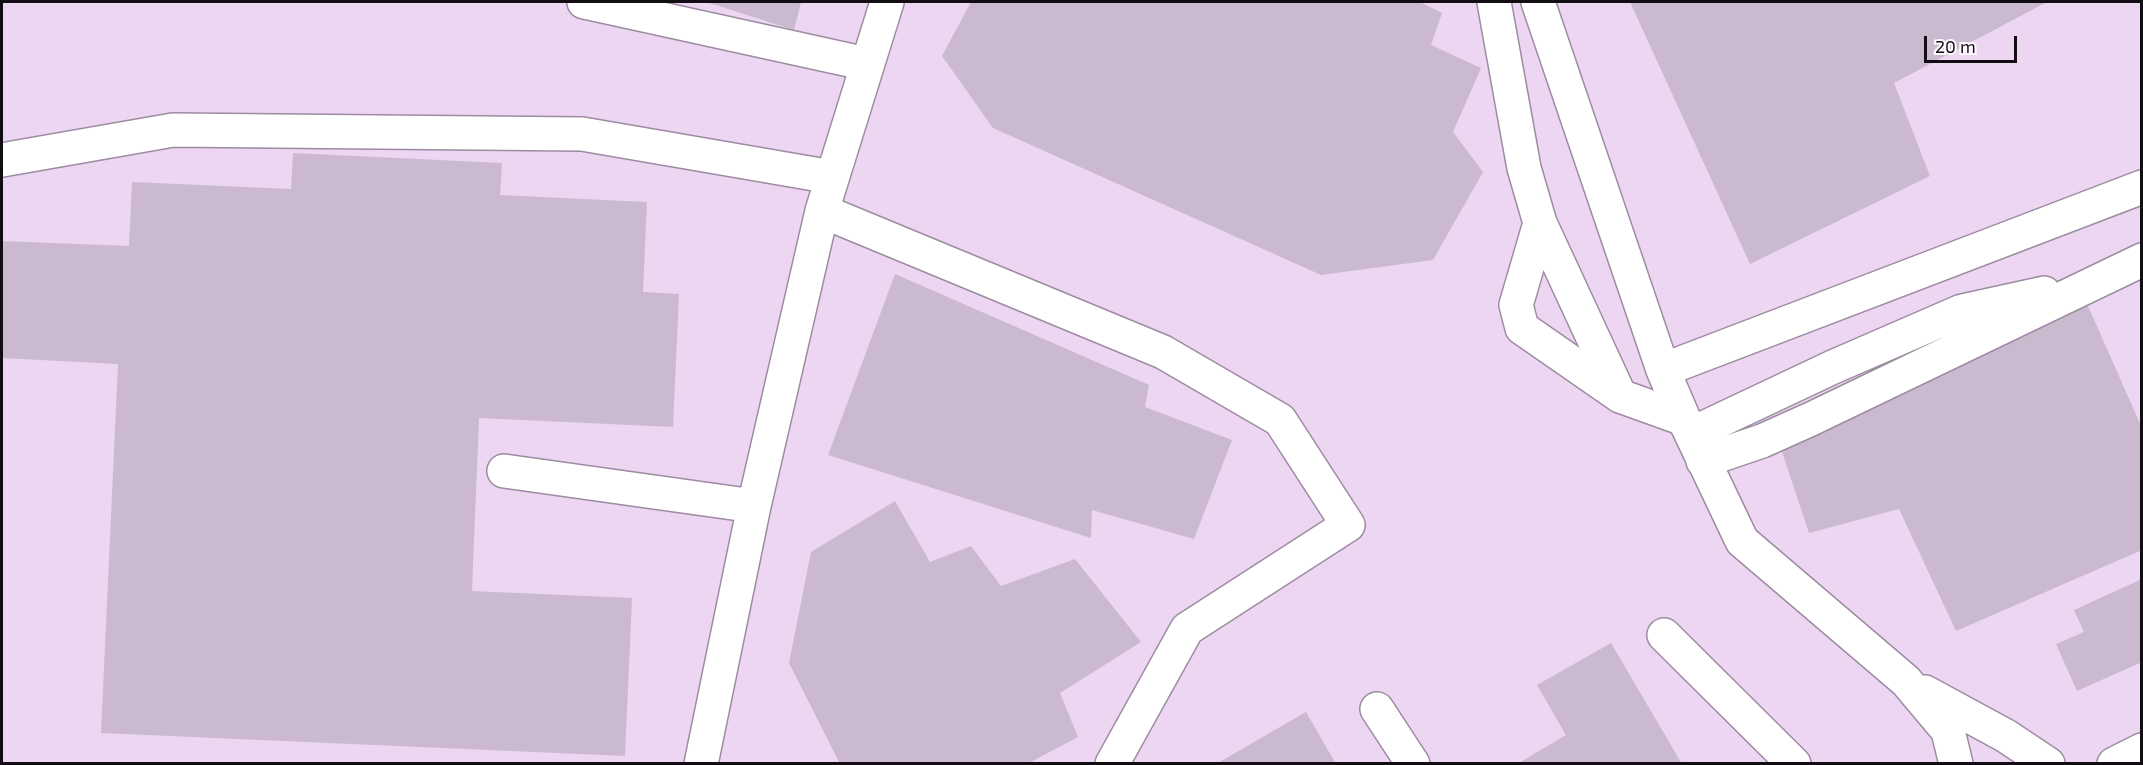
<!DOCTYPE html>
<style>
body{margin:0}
#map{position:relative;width:2143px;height:765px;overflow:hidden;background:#fae7fe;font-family:"Exo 2",sans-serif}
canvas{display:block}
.frame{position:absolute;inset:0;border:3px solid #120c13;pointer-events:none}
.scale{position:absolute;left:1924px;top:36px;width:93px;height:27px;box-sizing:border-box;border:3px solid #120c13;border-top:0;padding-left:8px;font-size:18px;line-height:21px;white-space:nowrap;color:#120c13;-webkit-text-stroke:4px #fefaff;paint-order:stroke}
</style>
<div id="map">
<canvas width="2143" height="765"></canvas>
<div class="frame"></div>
<div class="scale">20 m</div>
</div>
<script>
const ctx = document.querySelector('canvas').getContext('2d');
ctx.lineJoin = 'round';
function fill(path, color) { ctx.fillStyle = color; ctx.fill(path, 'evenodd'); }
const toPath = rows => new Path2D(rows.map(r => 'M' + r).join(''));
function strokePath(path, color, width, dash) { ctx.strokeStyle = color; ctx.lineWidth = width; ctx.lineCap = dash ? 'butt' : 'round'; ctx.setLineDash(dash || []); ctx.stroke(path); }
fill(toPath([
 [2,2,2141,2,2141,763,2,763]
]), '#ecd6f1');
fill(toPath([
 [706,2,801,2,794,30],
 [971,2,1420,2,1442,13,1431,45,1481,68,1453,132,1483,172,1433,260,1321,275,993,128,942,56],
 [1630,2,2047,2,1894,83,1930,176,1750,264],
 [293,153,502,163,500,195,647,202,643,292,679,294,673,427,479,418,472,591,632,598,625,756,101,733,118,364,2,358,2,241,129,246,132,182,291,189],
 [895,274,1149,385,1145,407,1232,440,1194,539,1092,510,1091,538,828,455],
 [2084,297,2142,428,2142,550,1956,631,1899,509,1809,533,1778,440],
 [895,501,930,562,971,546,1001,586,1075,559,1141,642,1060,693,1078,737,1027,764,840,764,789,663,811,552],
 [2142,579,2142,662,2077,691,2056,644,2084,632,2074,610],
 [1611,643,1682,764,1517,764,1566,735,1537,685],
 [1306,712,1336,764,1216,764]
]), '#cbbacf');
const minor = toPath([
 [584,2,867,64],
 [1494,2,1524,168,1540,223,1516,305,1522,328,1620,396,1684,419],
 [1538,2,1663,370,1684,419,1742,541,1906,681,1948,731,1956,764],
 [2,160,173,130,582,134,832,177],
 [822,211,1163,352,1280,420,1348,525,1187,629,1112,764],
 [1540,223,1620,396],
 [1663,370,2142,187],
 [1691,434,1833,367,1962,311,2044,293],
 [1703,461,1762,441,1811,419,2142,260],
 [504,471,754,506],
 [1664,635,1794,764],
 [1925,692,2006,736,2048,764],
 [1377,709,1413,764],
 [701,764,754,506,822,211,887,2],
 [2114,764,2142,750]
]);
strokePath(minor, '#9d8ca1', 36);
strokePath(minor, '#fff', 33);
</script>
